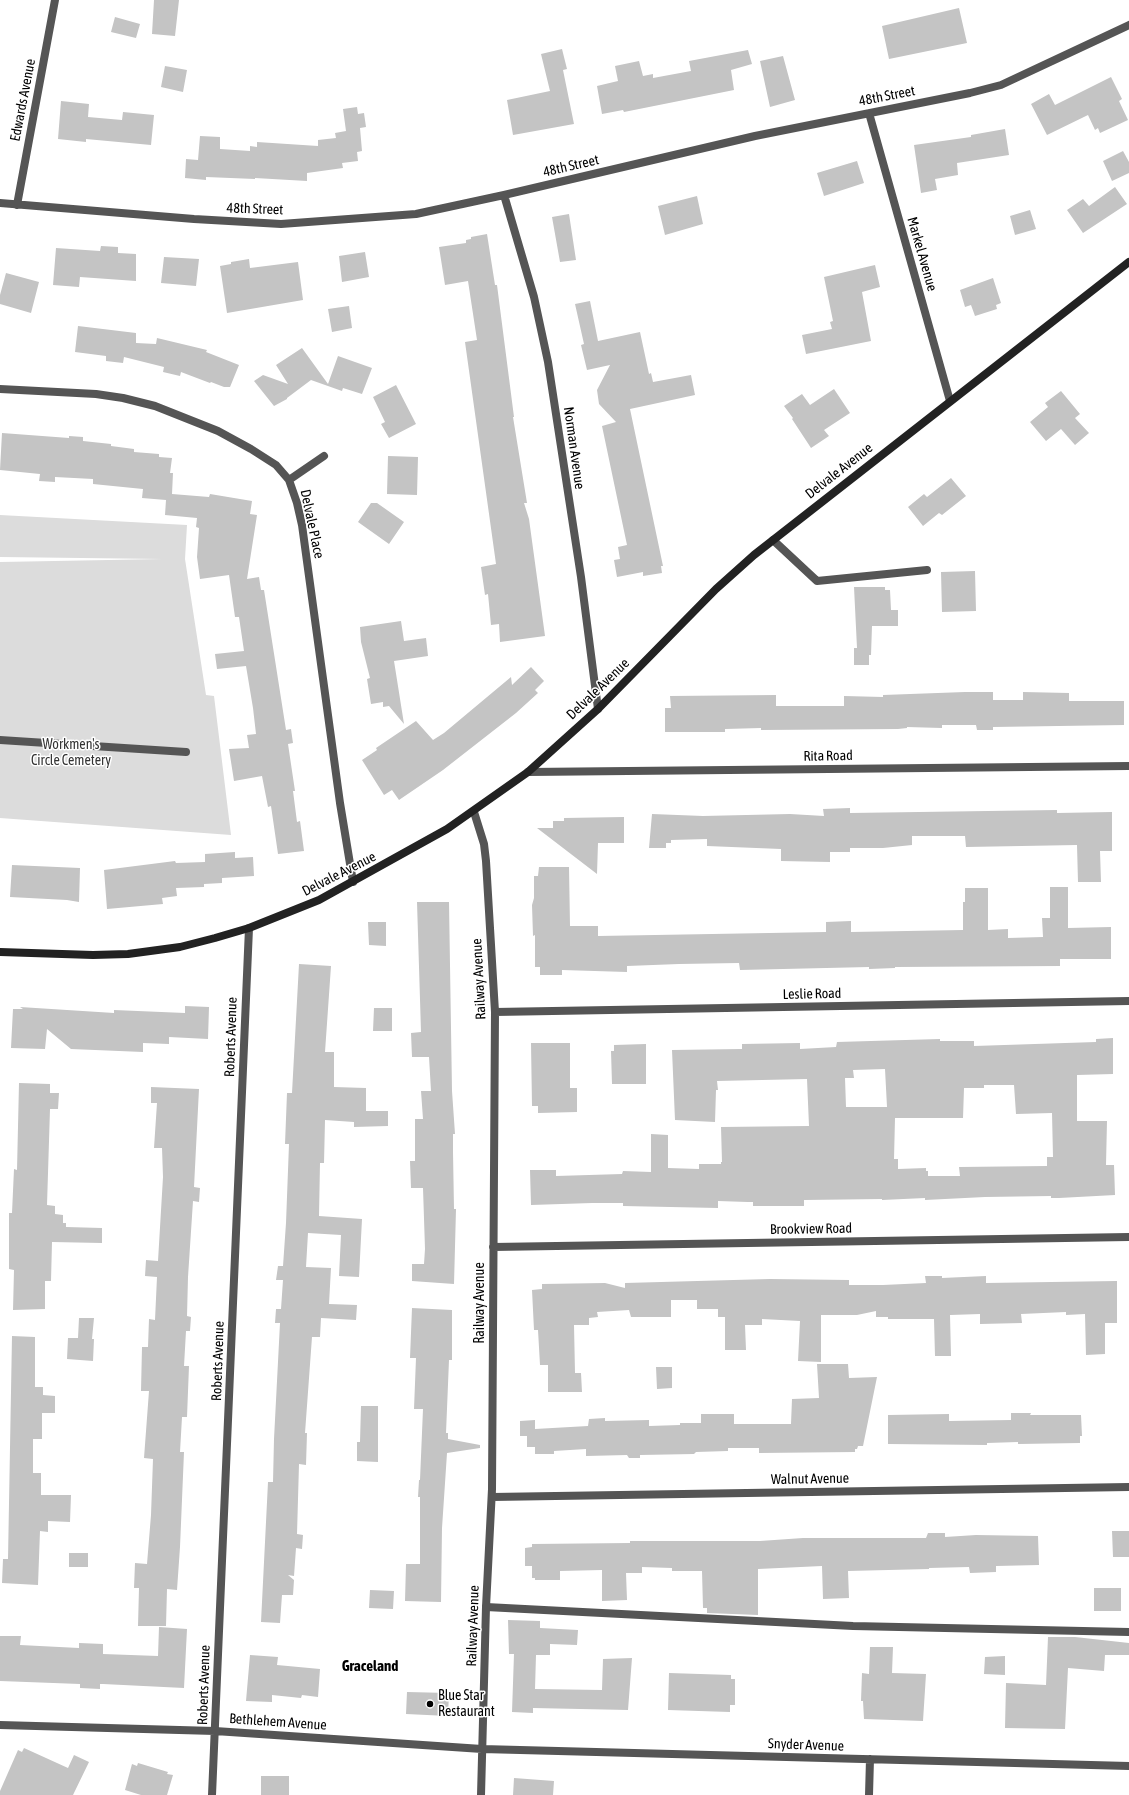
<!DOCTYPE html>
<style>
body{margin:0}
canvas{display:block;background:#fff}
</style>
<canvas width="1129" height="1795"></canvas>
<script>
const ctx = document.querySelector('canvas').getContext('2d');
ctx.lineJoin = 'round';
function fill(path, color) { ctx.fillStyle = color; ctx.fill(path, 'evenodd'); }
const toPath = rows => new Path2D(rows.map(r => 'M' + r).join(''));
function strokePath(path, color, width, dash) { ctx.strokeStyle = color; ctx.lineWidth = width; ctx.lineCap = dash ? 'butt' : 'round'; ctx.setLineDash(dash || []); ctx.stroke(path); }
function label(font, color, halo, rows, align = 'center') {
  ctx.font = font + ' "Asap Condensed",sans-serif'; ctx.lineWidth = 3; ctx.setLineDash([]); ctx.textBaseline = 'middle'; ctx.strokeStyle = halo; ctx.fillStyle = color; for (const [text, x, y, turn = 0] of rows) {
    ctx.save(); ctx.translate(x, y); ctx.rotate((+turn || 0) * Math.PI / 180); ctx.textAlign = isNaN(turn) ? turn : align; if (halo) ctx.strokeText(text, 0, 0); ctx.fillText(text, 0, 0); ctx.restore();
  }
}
fill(toPath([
 [0,515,187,525,185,559,206,695,214,696,231,835,0,818,0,562,163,559,0,557]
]), '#dcdcdc');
fill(toPath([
 [154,0,179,0,175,36,152,34],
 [959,8,967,43,889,59,882,26],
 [115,17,140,24,136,38,111,32],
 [562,49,567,69,563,70,574,124,513,135,507,100,550,91,541,54],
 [748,50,752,64,731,70,734,90,624,112,623,110,602,114,597,86,618,81,615,66,639,61,643,76,653,74,653,78,691,71,689,61],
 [783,56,795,100,770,107,760,61],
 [165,66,187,70,183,92,161,87],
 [1111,77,1122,99,1119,101,1128,120,1100,133,1098,128,1095,130,1088,115,1047,135,1031,104,1049,94,1055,105],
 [61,101,89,104,88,117,122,120,123,112,154,115,151,145,86,139,86,142,58,139],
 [357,107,358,114,364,113,366,127,360,128,362,151,357,152,358,161,342,163,343,168,307,173,307,181,255,178,255,179,206,177,206,180,185,178,186,159,198,160,200,136,220,137,220,149,250,151,250,146,257,147,257,142,318,146,318,140,336,138,335,133,346,131,343,109],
 [1005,129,1009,155,957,163,958,175,935,179,937,190,921,193,914,145,971,137,971,135],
 [1123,151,1129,162,1129,173,1112,181,1103,161],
 [857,161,864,183,824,196,817,173],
 [1115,187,1127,204,1083,233,1067,210,1083,199,1089,206],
 [697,196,703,224,665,235,658,206],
 [1030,210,1036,229,1015,235,1010,216],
 [569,214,576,260,560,262,552,217],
 [487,234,495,285,497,285,514,417,513,417,527,503,524,503,529,519,545,636,500,642,499,624,491,625,488,594,485,595,481,567,496,564,465,342,477,340,468,281,445,285,439,247,466,243,466,240,471,239,471,237],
 [101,246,118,247,118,253,136,254,136,281,80,277,79,287,53,285,56,248,100,251],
 [365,252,369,277,342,282,339,256],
 [164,257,199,259,196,286,161,283],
 [249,259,250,268,298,262,303,300,227,313,220,266,231,264,231,262],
 [875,265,880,287,862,292,871,341,806,354,802,335,832,329,830,322,833,321,824,277],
 [6,273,39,282,31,313,0,304,0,295],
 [993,278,1001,303,996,305,997,309,975,316,971,305,965,307,960,290],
 [590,301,598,341,640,332,649,374,651,373,653,382,691,375,695,395,630,409,663,566,661,566,662,573,643,576,643,572,617,577,614,560,620,559,618,547,627,545,602,426,616,422,599,404,597,390,610,365,587,370,581,345,584,344,575,304],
 [349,306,352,328,332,332,328,309],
 [78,326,136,333,136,343,156,344,157,338,207,350,206,352,239,365,230,387,224,387,211,382,210,383,181,372,180,376,163,372,164,367,124,357,123,363,106,361,106,356,75,352],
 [302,348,328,384,338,356,372,368,362,394,343,388,342,391,311,380,287,398,287,399,274,406,254,381,263,375,288,384,276,365],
 [396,385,416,424,389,438,381,424,385,422,373,397],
 [834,389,850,413,824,430,829,436,811,448,792,419,793,418,784,406,802,394,810,405],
 [1061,391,1080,414,1075,418,1089,433,1075,445,1061,429,1046,441,1030,422,1048,407,1045,403],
 [2,433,69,438,69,436,83,437,83,441,111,444,111,446,134,449,134,452,159,454,159,457,172,458,170,473,173,473,172,494,209,497,210,494,252,501,250,514,257,515,247,579,259,577,261,590,264,590,286,730,291,729,293,743,288,744,295,791,293,791,297,822,300,821,304,851,278,854,271,806,268,807,262,776,234,781,229,749,249,748,247,735,256,734,253,708,246,666,217,669,215,654,244,651,239,617,235,617,229,575,200,579,197,557,199,528,196,527,197,518,165,515,166,500,142,498,143,489,93,484,93,479,55,477,55,482,39,481,40,474,0,470],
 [388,456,418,457,417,495,387,494],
 [951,478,966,496,942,515,939,513,923,526,908,507,924,494,927,497],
 [371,503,377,503,404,522,389,544,358,522],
 [975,571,976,611,942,612,941,572],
 [854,587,885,587,885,590,890,590,891,610,898,610,898,626,872,626,871,655,869,655,869,665,854,665,854,648,857,648],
 [401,621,404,641,426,638,428,656,394,661,404,724,389,706,383,707,383,702,371,704,367,679,370,678,361,642,360,627],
 [531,667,544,681,535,690,538,693,516,713,443,770,399,800,392,790,384,795,362,760,377,750,376,748,416,721,433,740,444,733,511,677,512,685],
 [965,692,993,692,993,700,1023,700,1023,692,1069,693,1069,701,1124,701,1124,725,993,727,993,730,977,730,976,725,942,725,942,728,907,727,907,728,898,729,761,730,761,728,725,729,725,732,665,732,665,708,671,708,670,696,776,695,776,706,844,706,844,696,883,697,883,695],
 [850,808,850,813,1057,810,1057,813,1112,812,1112,851,1100,851,1101,882,1078,882,1077,845,966,847,965,836,912,836,912,845,883,848,850,848,850,852,830,852,830,862,781,861,781,849,707,846,707,839,671,840,671,843,666,843,666,848,649,848,652,814,703,816,790,814,824,816,823,809],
 [624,817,624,843,598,843,597,874,537,828,553,828,553,821,564,821,564,818],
 [235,852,235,858,253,857,254,876,222,878,222,883,204,884,204,887,176,888,177,896,162,898,163,904,107,909,104,870,175,861,176,863,205,862,205,854],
 [12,865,80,868,79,902,67,900,10,897],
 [539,867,569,867,570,926,598,926,598,936,826,932,826,922,851,921,851,932,963,930,963,902,965,902,965,888,988,888,988,930,1008,929,1008,938,1043,937,1042,918,1050,918,1050,887,1068,887,1068,928,1111,927,1111,959,1060,959,1060,966,895,967,895,968,869,969,869,967,740,970,739,963,679,964,627,966,627,972,562,970,562,975,540,975,540,967,535,967,535,935,533,936,532,905,534,898,534,876,538,876],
 [417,902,449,902,452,1091,455,1134,453,1134,453,1152,454,1209,456,1209,454,1284,412,1281,412,1264,424,1264,425,1249,423,1188,411,1188,410,1161,415,1161,415,1119,423,1119,421,1091,431,1091,429,1057,412,1057,411,1033,421,1032],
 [368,922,386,922,386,946,369,945],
 [299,964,331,966,325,1052,334,1052,334,1087,366,1088,366,1111,388,1111,388,1126,354,1127,354,1122,325,1120,324,1163,320,1163,319,1216,362,1219,359,1277,339,1276,341,1235,308,1233,306,1267,331,1268,329,1304,357,1305,356,1320,321,1318,320,1337,312,1337,305,1433,307,1433,306,1465,299,1464,297,1534,303,1535,302,1549,296,1548,294,1576,288,1575,294,1580,293,1595,282,1595,280,1623,261,1622,268,1482,273,1482,274,1439,280,1323,275,1323,276,1309,281,1309,283,1280,276,1280,278,1266,283,1266,286,1223,289,1144,285,1144,287,1093,292,1093],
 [185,1006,209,1007,208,1039,169,1037,169,1044,143,1043,143,1052,71,1049,47,1029,45,1049,11,1048,13,1009,23,1009,20,1007,114,1013,114,1010,185,1013],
 [374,1008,392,1008,392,1031,373,1031],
 [1113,1038,1113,1074,1077,1075,1077,1121,1107,1121,1106,1165,1114,1165,1115,1195,1059,1198,1051,1198,1051,1196,985,1197,925,1200,925,1198,882,1200,882,1199,804,1200,804,1206,753,1206,753,1202,748,1202,718,1201,718,1208,623,1206,623,1203,592,1203,531,1205,530,1170,556,1170,556,1176,622,1174,623,1171,651,1172,651,1134,668,1135,668,1168,699,1169,699,1164,721,1164,721,1162,722,1162,721,1127,809,1126,807,1079,717,1081,718,1090,716,1090,715,1122,675,1120,672,1050,742,1049,742,1044,800,1043,800,1049,836,1047,837,1042,871,1041,940,1039,940,1041,974,1041,974,1046,1096,1042,1096,1039],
 [885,1069,887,1107,846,1107,845,1078,854,1078,853,1070],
 [984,1085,1014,1085,1016,1114,1052,1113,1053,1157,1047,1157,1047,1166,959,1167,960,1176,928,1176,928,1171,926,1171,926,1168,898,1169,898,1159,894,1159,895,1118,963,1118,964,1088,984,1088],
 [531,1043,570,1043,570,1088,577,1088,577,1112,538,1113,538,1106,532,1106],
 [646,1044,646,1084,612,1084,611,1051,614,1051,614,1045],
 [19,1083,50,1084,50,1093,59,1093,58,1109,50,1109,47,1205,55,1206,55,1214,63,1215,63,1223,66,1223,66,1227,102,1228,102,1243,52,1242,51,1281,45,1281,45,1309,13,1310,14,1270,9,1269,9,1213,12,1213,14,1169,17,1170],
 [151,1087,199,1089,194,1187,200,1188,199,1202,193,1201,188,1277,187,1316,191,1317,190,1331,186,1331,184,1366,189,1366,187,1417,182,1417,180,1452,184,1452,180,1547,177,1590,167,1589,166,1626,138,1626,139,1588,134,1588,135,1563,147,1564,151,1515,153,1459,144,1458,149,1391,141,1391,142,1347,148,1347,149,1319,155,1320,157,1277,145,1276,146,1260,158,1261,163,1177,162,1148,154,1148,157,1103,151,1103],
 [925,1276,942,1276,942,1278,986,1276,986,1283,1117,1281,1117,1323,1105,1323,1105,1354,1086,1355,1085,1314,1066,1315,1066,1312,1021,1314,1022,1323,980,1324,980,1314,950,1315,951,1356,935,1356,934,1319,888,1319,888,1317,876,1317,876,1311,857,1315,821,1315,821,1362,798,1361,800,1321,762,1319,762,1325,745,1325,746,1350,725,1350,725,1317,718,1317,718,1309,697,1309,697,1300,671,1300,671,1317,631,1317,629,1310,597,1312,598,1317,589,1318,589,1325,574,1325,575,1373,581,1373,582,1392,548,1392,548,1365,540,1365,538,1330,534,1330,532,1290,542,1289,542,1284,605,1283,625,1288,625,1283,770,1279,849,1280,849,1285,883,1285,926,1283],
 [412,1308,452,1310,452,1360,449,1360,446,1433,448,1433,448,1439,480,1445,480,1448,447,1453,442,1528,441,1602,405,1601,406,1564,420,1564,420,1497,418,1497,419,1480,420,1480,423,1409,414,1409,416,1358,410,1358],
 [79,1318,94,1318,92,1339,94,1339,93,1361,67,1359,68,1338,78,1338],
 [12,1336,35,1337,35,1387,43,1387,43,1395,55,1396,55,1413,42,1413,42,1439,33,1439,33,1473,41,1473,41,1495,71,1495,70,1522,48,1521,48,1532,40,1531,38,1585,2,1583,3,1559,8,1559],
 [817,1364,848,1364,849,1378,877,1377,863,1446,858,1446,857,1449,855,1449,855,1452,759,1453,759,1448,728,1448,728,1451,696,1452,694,1454,640,1455,640,1458,629,1458,627,1455,586,1456,586,1449,554,1451,554,1454,535,1454,535,1447,527,1447,527,1436,520,1436,520,1421,535,1420,535,1429,588,1426,589,1419,605,1418,605,1421,649,1420,649,1426,680,1425,680,1423,701,1423,701,1414,734,1414,734,1424,791,1424,792,1399,819,1398],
 [656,1367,672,1367,672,1388,657,1389],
 [361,1406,378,1406,378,1462,357,1461,357,1442,360,1442],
 [1011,1413,1031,1413,1030,1415,1081,1415,1082,1436,1080,1436,1080,1443,1018,1444,1018,1442,987,1443,987,1445,888,1444,888,1415,949,1414,949,1421,1011,1420],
 [1112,1531,1129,1531,1129,1557,1113,1557],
 [928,1533,945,1533,945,1537,976,1535,1038,1536,1039,1565,996,1566,996,1572,970,1573,969,1567,929,1568,929,1569,848,1571,849,1598,823,1599,822,1566,758,1569,758,1615,707,1613,707,1608,703,1608,702,1571,672,1571,672,1568,642,1567,642,1573,626,1573,627,1600,602,1601,602,1570,560,1571,560,1580,535,1580,535,1578,532,1578,532,1566,525,1566,525,1548,532,1547,532,1544,630,1543,630,1541,760,1541,803,1538,926,1538],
 [69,1553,88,1553,88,1567,69,1567],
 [1094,1588,1121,1588,1121,1611,1094,1611],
 [370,1590,394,1591,393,1609,369,1608],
 [508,1620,540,1621,540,1628,578,1630,577,1645,550,1644,550,1655,536,1655,535,1689,602,1690,603,1659,632,1658,628,1710,533,1708,533,1713,512,1712,514,1654,509,1654],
 [159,1627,187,1629,184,1688,103,1684,100,1684,100,1689,80,1688,80,1684,0,1681,0,1636,21,1636,20,1645,79,1648,79,1643,103,1644,103,1654,158,1656],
 [1048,1637,1075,1637,1129,1643,1129,1655,1105,1655,1104,1671,1068,1668,1065,1729,1005,1728,1006,1683,1046,1685],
 [870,1647,893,1647,892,1673,926,1674,923,1721,864,1719,863,1701,861,1701,862,1673,869,1674],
 [250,1655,278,1657,277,1665,320,1669,318,1697,302,1695,301,1698,272,1695,272,1702,246,1701],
 [1005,1656,1005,1675,984,1674,985,1657],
 [669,1673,731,1675,731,1679,735,1679,735,1705,730,1705,730,1712,668,1710],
 [407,1692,449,1693,448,1716,406,1714],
 [24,1748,68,1768,74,1755,89,1762,73,1795,0,1795,0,1791,18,1750,22,1752],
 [138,1763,168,1772,167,1774,173,1775,167,1795,141,1795,125,1790,132,1764,137,1766],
 [261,1776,289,1776,289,1795,261,1795],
 [514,1778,554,1781,553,1795,513,1795]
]), '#c4c4c4');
strokePath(toPath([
 [773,540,817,581,927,570],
 [0,740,186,752],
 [486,1607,853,1626,1129,1632]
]), '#555', 8);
strokePath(toPath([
 [869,113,950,401],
 [504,195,534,297,548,362,581,577,598,709],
 [0,203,194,219,281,224,416,214,504,195,755,136,970,93,1001,85,1129,25],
 [17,205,55,0],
 [0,389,96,394,123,398,155,406,218,431,251,449,276,465,289,480,297,503,302,525,340,803,353,882],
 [289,480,324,456],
 [528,772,1129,766],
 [474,812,484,844,486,861,495,1012,492,1489,486,1607,481,1795],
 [495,1012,1129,1001],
 [493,1247,1129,1237],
 [492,1497,1129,1487],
 [0,1725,215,1731,482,1749,1129,1766],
 [212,1795,249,928],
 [869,1795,870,1759]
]), '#555', 8);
strokePath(toPath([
 [0,952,93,955,128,954,180,947,215,938,249,928,319,900,447,829,528,772,598,709,716,589,754,555,1129,262]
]), '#222', 8);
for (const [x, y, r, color] of [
 [430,1704,4,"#000"]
]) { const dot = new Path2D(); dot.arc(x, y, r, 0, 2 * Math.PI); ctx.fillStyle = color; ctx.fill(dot); strokePath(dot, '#fff', 1.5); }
label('14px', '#000', '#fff', [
 ["48th Street",887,96,-11],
 ["Edwards Avenue",23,100,-79],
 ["48th Street",571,166,-13],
 ["48th Street",255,209,2],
 ["Markel Avenue",922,254,74],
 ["Norman Avenue",574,448,82],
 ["Delvale Avenue",839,471,-38],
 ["Delvale Place",312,524,78],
 ["Delvale Avenue",598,689,-44],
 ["Rita Road",828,756,-1],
 ["Delvale Avenue",339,874,-27],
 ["Railway Avenue",479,979,-93],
 ["Leslie Road",812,994,-1],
 ["Roberts Avenue",231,1037,-88],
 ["Brookview Road",811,1229,-1],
 ["Railway Avenue",480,1303,-90],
 ["Roberts Avenue",218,1361,-88],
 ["Walnut Avenue",810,1479,-1],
 ["Railway Avenue",473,1626,-88],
 ["Roberts Avenue",204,1685,-88],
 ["Bethlehem Avenue",278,1722,4],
 ["Snyder Avenue",806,1745,2]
]);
label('14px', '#333', '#fff', [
 ["Workmen's",71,745],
 ["Circle Cemetery",71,761]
]);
label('14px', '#000', '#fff', [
 ["Blue Star",438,1696],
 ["Restaurant",438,1712]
], 'left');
label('bold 15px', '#000', '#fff', [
 ["Graceland",370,1666]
]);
</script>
